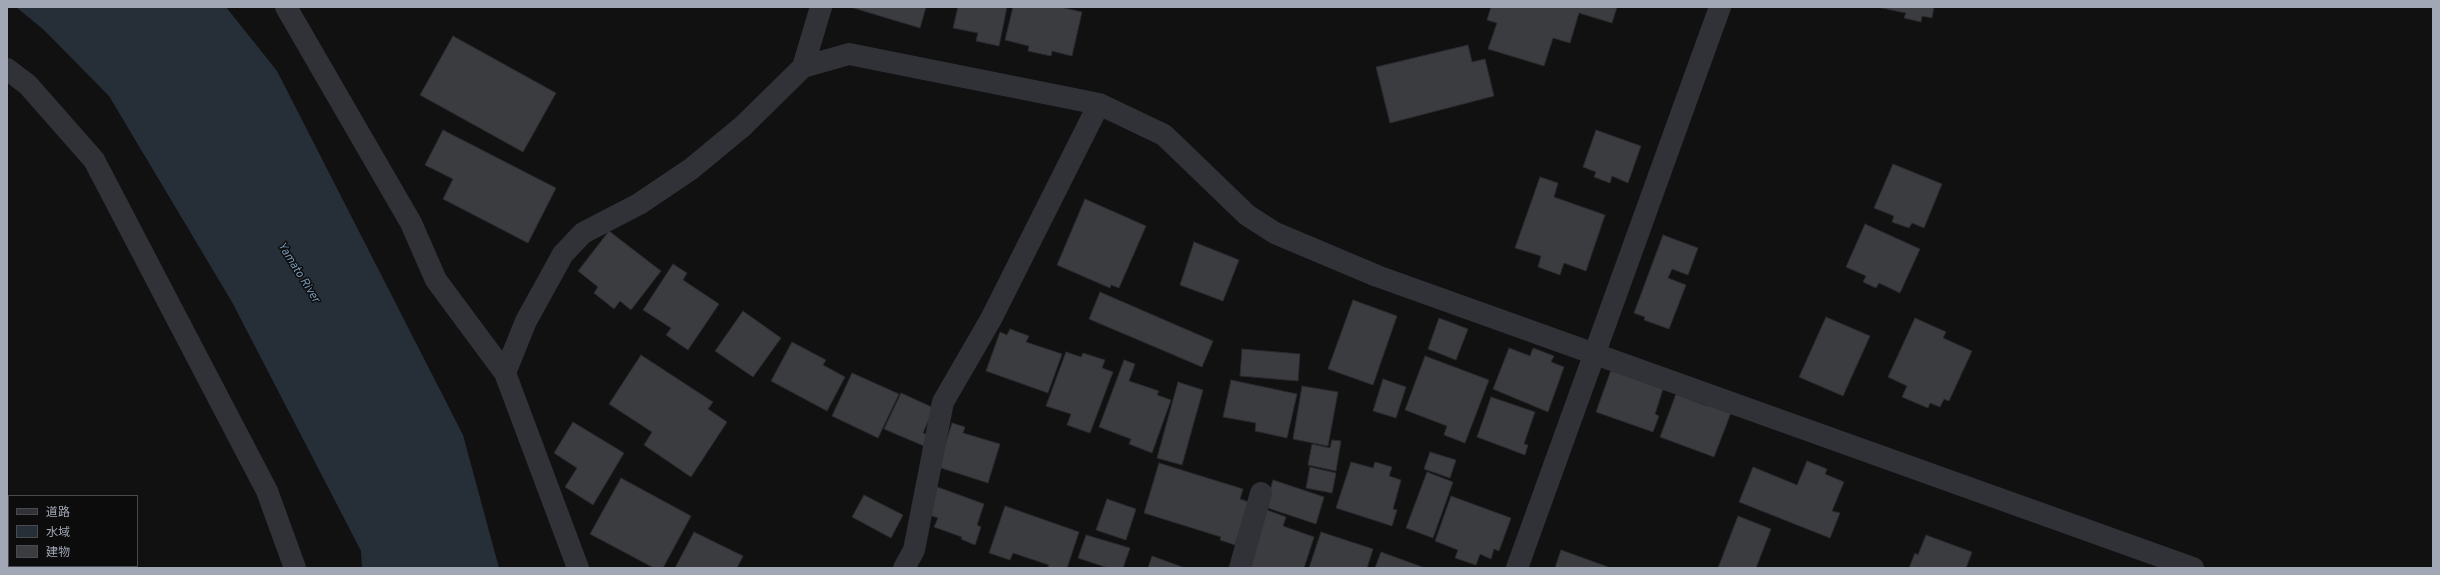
<!DOCTYPE html>
<meta charset="utf-8">
<style>
body{margin:0}
#map{position:relative;width:2440px;height:575px;overflow:hidden;background:#111112;font-family:Overpass,"Noto Sans JP",sans-serif}
canvas{display:block}
.frame{position:absolute;inset:0;border:8px solid #a1a7b4;pointer-events:none}
.legend{position:absolute;left:8px;top:495px;width:130px;height:72px;box-sizing:border-box;background:#0c0c0d;border:1px solid #484a50;margin:0;padding:5px 7px;list-style:none;font-size:12px;color:#a1a7b4}
.legend li{display:flex;align-items:center;gap:8px;height:20px}
.legend b{width:20px;border:1px solid #484a50}
</style>
<div id="map">
<canvas width="2440" height="575"></canvas>
<div class="frame"></div>
<ul class="legend">
<li><b style="height:5px;background:#313238"></b>道路</li>
<li><b style="height:11px;background:#262f37"></b>水域</li>
<li><b style="height:11px;background:#3a3c40"></b>建物</li>
</ul>
</div>
<script>
const ctx = document.querySelector('canvas').getContext('2d');
ctx.lineJoin = 'round';
function fill(path, color) { ctx.fillStyle = color; ctx.fill(path, 'evenodd'); }
const toPath = rows => new Path2D(rows.map(r => 'M' + r).join(''));
function strokePath(path, color, width, dash) { ctx.strokeStyle = color; ctx.lineWidth = width; ctx.lineCap = dash ? 'butt' : 'round'; ctx.setLineDash(dash || []); ctx.stroke(path); }
function label(font, color, halo, rows, align = 'center') {
  ctx.font = font + ' Overpass,sans-serif'; ctx.lineWidth = 3; ctx.setLineDash([]); ctx.textBaseline = 'middle'; ctx.strokeStyle = halo; ctx.fillStyle = color; for (const [text, x, y, turn = 0] of rows) {
    ctx.save(); ctx.translate(x, y); ctx.rotate((+turn || 0) * Math.PI / 180); ctx.textAlign = isNaN(turn) ? turn : align; if (halo) ctx.strokeText(text, 0, 0); ctx.fillText(text, 0, 0); ctx.restore();
  }
}
fill(toPath([
 [16,7,226,7,277,71,463,435,499,568,362,568,361,551,232,302,109,96,44,30]
]), '#262f37');
const building = toPath([
 [850,7,926,7,920,28,850,7],
 [958,7,1007,7,999,46,976,41,978,33,953,28,958,7],
 [1013,7,1060,7,1082,12,1072,56,1052,51,1051,56,1028,51,1029,46,1005,40,1013,7],
 [1491,7,1617,7,1612,23,1579,13,1570,43,1553,38,1544,66,1488,49,1497,23,1487,20,1491,7],
 [1877,7,1934,7,1932,18,1922,16,1921,22,1904,18,1906,13,1877,7],
 [453,36,556,93,523,152,420,95,453,36],
 [1468,45,1472,62,1485,59,1494,96,1390,123,1376,67,1468,45],
 [443,130,556,188,528,243,443,199,453,179,425,165,443,130],
 [1596,130,1641,146,1628,183,1612,176,1610,183,1594,177,1596,172,1583,167,1596,130],
 [1893,164,1942,184,1924,228,1912,223,1909,228,1892,222,1894,216,1874,208,1893,164],
 [1540,177,1558,183,1554,197,1605,215,1586,271,1564,263,1560,275,1538,267,1541,256,1515,248,1540,177],
 [1085,199,1146,226,1119,288,1111,285,1110,288,1057,265,1085,199],
 [1865,224,1920,249,1900,293,1879,283,1876,288,1863,282,1866,276,1846,267,1865,224],
 [609,231,661,271,631,310,620,301,614,309,594,293,598,287,578,271,609,231],
 [1663,235,1698,248,1688,275,1672,269,1668,278,1686,285,1669,329,1644,320,1645,317,1634,313,1663,235],
 [1194,242,1239,260,1223,301,1180,285,1194,242],
 [673,264,687,273,683,280,719,304,688,350,666,335,671,328,643,310,673,264],
 [1100,292,1213,341,1202,367,1089,319,1100,292],
 [1353,300,1397,316,1373,385,1328,369,1353,300],
 [743,311,781,338,753,377,715,351,743,311],
 [1826,317,1870,336,1843,396,1799,377,1826,317],
 [1439,318,1468,329,1456,360,1428,349,1439,318],
 [1915,318,1946,332,1943,338,1972,351,1949,401,1944,399,1940,407,1930,403,1928,408,1902,397,1907,386,1888,377,1915,318],
 [1010,329,1029,336,1026,342,1062,354,1048,393,986,371,1000,332,1007,335,1010,329],
 [792,342,826,360,823,365,845,377,827,411,771,381,792,342],
 [1509,348,1530,356,1533,348,1554,356,1551,362,1564,367,1548,412,1493,389,1509,348],
 [1242,349,1300,354,1298,381,1240,376,1242,349],
 [1066,352,1081,357,1083,353,1105,360,1102,368,1113,372,1090,433,1067,425,1071,414,1046,406,1066,352],
 [641,355,713,402,708,409,727,422,691,477,644,445,652,432,609,404,641,355],
 [1425,356,1489,380,1465,443,1444,435,1447,426,1405,410,1425,356],
 [1124,360,1135,364,1129,381,1159,391,1157,395,1171,400,1152,453,1129,444,1131,439,1099,427,1124,360],
 [1611,370,1663,389,1655,414,1659,416,1653,432,1596,412,1611,370],
 [852,373,899,394,878,438,832,416,852,373],
 [1383,379,1406,387,1396,418,1373,411,1383,379],
 [1231,380,1297,394,1287,438,1255,431,1256,423,1223,417,1231,380],
 [1178,382,1203,390,1182,465,1157,458,1178,382],
 [1302,386,1338,392,1328,446,1293,439,1302,386],
 [901,393,934,408,923,433,929,435,924,446,884,429,901,393],
 [1676,394,1707,406,1709,402,1732,410,1714,457,1660,437,1676,394],
 [1491,397,1535,412,1524,444,1528,445,1525,455,1477,437,1491,397],
 [573,422,624,453,593,505,565,487,577,468,554,453,573,422],
 [952,423,965,427,963,433,1000,444,988,483,938,467,952,423],
 [1332,440,1341,441,1336,471,1308,465,1312,444,1330,448,1332,440],
 [1430,452,1456,460,1450,478,1424,469,1430,452],
 [1807,461,1827,469,1825,474,1844,482,1832,511,1840,513,1830,538,1739,502,1753,467,1797,485,1807,461],
 [1351,462,1373,468,1375,462,1392,467,1389,476,1401,480,1393,509,1397,510,1392,526,1336,508,1351,462],
 [1159,463,1243,489,1240,499,1249,502,1235,545,1220,540,1221,537,1144,513,1159,463],
 [1310,467,1336,473,1332,493,1306,488,1310,467],
 [1427,472,1453,482,1433,538,1406,528,1427,472],
 [621,478,691,516,663,568,654,568,590,534,621,478],
 [1273,480,1324,497,1316,524,1265,507,1273,480],
 [932,485,984,504,977,525,981,527,975,545,961,539,962,537,934,527,938,518,922,512,932,485],
 [864,495,903,515,891,538,852,517,864,495],
 [1451,496,1511,518,1499,551,1494,549,1491,559,1480,554,1476,565,1455,558,1458,550,1435,541,1451,496],
 [1107,499,1136,509,1126,540,1096,530,1107,499],
 [1005,506,1079,532,1067,568,1047,568,1049,565,1013,553,1010,560,989,553,1005,506],
 [1267,510,1286,517,1283,526,1314,537,1304,568,1255,568,1248,566,1267,510],
 [1738,516,1771,529,1756,568,1718,568,1738,516],
 [694,532,743,556,737,568,675,568,694,532],
 [1321,532,1373,549,1367,568,1309,568,1321,532],
 [1086,535,1130,548,1123,568,1108,568,1078,558,1086,535],
 [1926,535,1972,552,1966,568,1909,568,1915,553,1918,555,1926,535],
 [1561,550,1611,568,1555,568,1561,550],
 [1381,552,1425,568,1375,568,1381,552],
 [1152,556,1185,568,1148,568,1152,556]
]);
fill(building, '#3a3c40');
strokePath(building, '#2b2a2f', 1);
strokePath(toPath([
 [286,7,411,223,436,280,505,373,578,568],
 [803,67,821,7],
 [7,69,28,85,94,160,267,491,295,568],
 [505,373,526,321,563,254,583,233,639,204,691,169,743,126,803,67,849,54,1099,104,1164,135,1247,215,1275,233,1377,276,2193,568],
 [904,568,914,550,943,402,991,319,1099,104],
 [1240,568,1261,493],
 [1517,568,1720,7]
]), '#313238', 22);
label('italic 12px', '#7495b3', '#0c0c0d', [
 ["Yamato River",298,273,58]
]);
</script>
